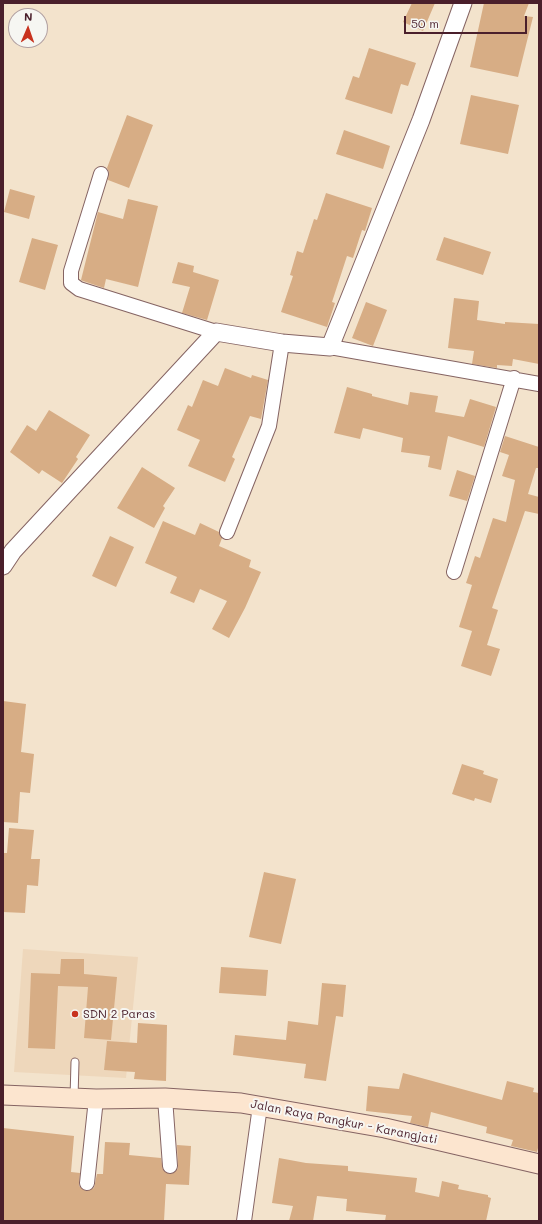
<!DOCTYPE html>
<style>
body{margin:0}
#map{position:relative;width:542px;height:1224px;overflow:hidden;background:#f3e3cc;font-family:Mali,sans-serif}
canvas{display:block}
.frame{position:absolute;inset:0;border:4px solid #4a1f2b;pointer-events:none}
.north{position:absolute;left:8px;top:8px;width:40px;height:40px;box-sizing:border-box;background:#f6f6f2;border:1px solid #b1a0a2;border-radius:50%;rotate:2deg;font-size:11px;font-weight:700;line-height:16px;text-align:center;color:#4a1f2b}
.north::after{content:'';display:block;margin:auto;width:14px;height:18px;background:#c8321e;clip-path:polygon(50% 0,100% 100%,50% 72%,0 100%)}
.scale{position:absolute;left:404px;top:16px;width:123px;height:18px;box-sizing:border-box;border:2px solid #4a1f2b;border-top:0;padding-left:5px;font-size:12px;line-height:14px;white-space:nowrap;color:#4a1f2b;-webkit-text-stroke:3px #f6f6f2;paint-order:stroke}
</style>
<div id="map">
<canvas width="542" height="1224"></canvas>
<div class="frame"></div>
<div class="north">N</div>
<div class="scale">50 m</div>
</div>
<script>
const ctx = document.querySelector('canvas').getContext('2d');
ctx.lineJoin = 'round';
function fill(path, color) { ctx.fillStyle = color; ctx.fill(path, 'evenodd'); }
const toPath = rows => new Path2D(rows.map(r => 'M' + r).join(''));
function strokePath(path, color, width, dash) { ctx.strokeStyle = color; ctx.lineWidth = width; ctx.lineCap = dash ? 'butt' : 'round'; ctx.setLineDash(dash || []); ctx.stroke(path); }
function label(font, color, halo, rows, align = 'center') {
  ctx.font = font + ' Mali,sans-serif'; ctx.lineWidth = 4; ctx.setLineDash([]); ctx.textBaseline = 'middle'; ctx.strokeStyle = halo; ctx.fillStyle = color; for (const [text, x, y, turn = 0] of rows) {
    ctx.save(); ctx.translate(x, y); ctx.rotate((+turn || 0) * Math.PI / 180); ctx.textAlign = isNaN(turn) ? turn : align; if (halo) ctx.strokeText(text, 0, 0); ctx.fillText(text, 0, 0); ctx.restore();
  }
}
fill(toPath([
 [23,949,138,957,126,1078,14,1072]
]), '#eed7bb');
fill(toPath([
 [412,3,435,3,423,31,403,22],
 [484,3,529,3,524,16,533,17,518,77,470,67],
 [369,48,416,63,408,86,401,84,392,114,345,99,353,76,359,78],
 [471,95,519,105,508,154,460,144],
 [127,115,153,125,129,188,108,180,109,172,107,168],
 [344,130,390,146,383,169,336,154],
 [10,189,35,196,29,219,4,212],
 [326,193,372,208,365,231,362,230,353,258,347,256,332,302,335,303,327,327,281,312,293,276,290,275,297,251,303,253,314,219,317,220],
 [128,199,158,206,138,287,106,279,104,288,83,281,81,280,98,212,123,219],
 [444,237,491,252,483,275,436,260],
 [32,238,58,245,45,290,19,282],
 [178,262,194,266,193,272,219,280,207,320,182,313,190,287,172,283],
 [454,298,479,301,477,320,505,324,505,322,539,324,539,364,513,359,512,366,497,365,497,368,472,364,474,351,448,348],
 [366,302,387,310,373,346,352,338],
 [225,368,251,378,252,375,268,380,261,419,250,416,232,457,235,459,225,482,188,466,200,440,177,430,188,405,192,407,203,380,218,386],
 [347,387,372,394,372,396,408,405,410,392,438,396,435,412,464,417,470,399,496,407,484,447,448,436,441,470,428,467,430,456,401,452,403,438,363,428,360,439,334,433],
 [49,410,90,435,76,457,78,459,62,483,42,470,39,474,10,452,27,425,36,431],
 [505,436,539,447,539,468,536,468,528,494,539,497,539,514,525,511,492,608,498,610,487,645,500,649,491,676,461,666,472,631,459,627,472,585,466,583,475,556,480,558,493,518,506,522,515,480,502,476,509,455,500,452],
 [142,467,175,488,163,506,165,508,154,528,117,508],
 [457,470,475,476,467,501,449,496],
 [163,521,195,535,200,523,219,532,222,538,219,546,251,560,249,567,261,572,245,608,229,638,212,629,227,601,200,589,194,603,170,593,177,577,145,563],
 [110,536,134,547,116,587,92,576],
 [3,701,26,704,21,752,34,754,30,793,20,792,18,823,3,822],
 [462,764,484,771,483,774,498,779,491,803,475,798,474,801,452,794],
 [9,828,34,830,31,859,40,859,38,886,27,885,25,913,3,912,3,853,7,853],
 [264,872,296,879,281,944,249,937],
 [61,959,84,959,84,974,117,977,111,1040,84,1038,88,987,58,986,55,1049,28,1048,31,973,60,974],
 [221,967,268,970,266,996,219,993],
 [322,983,346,985,343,1017,336,1016,326,1081,304,1078,306,1064,233,1055,235,1035,286,1040,288,1021,318,1025],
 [138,1023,167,1025,166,1081,134,1079,135,1072,104,1070,107,1041,137,1043],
 [403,1073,502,1100,507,1081,534,1088,533,1092,539,1093,539,1144,537,1152,511,1146,513,1140,486,1133,487,1127,431,1112,428,1127,410,1123,412,1116,366,1111,368,1086,399,1089],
 [3,1128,74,1136,71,1172,80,1173,79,1186,86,1191,94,1188,97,1174,103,1174,105,1142,130,1143,129,1155,161,1158,163,1170,170,1174,178,1169,177,1145,191,1146,189,1185,166,1184,164,1221,3,1221],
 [279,1158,306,1163,348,1166,348,1171,417,1178,415,1192,439,1197,442,1181,459,1185,458,1189,488,1195,488,1197,491,1198,486,1221,385,1221,386,1215,346,1211,347,1199,317,1196,313,1221,289,1221,293,1206,272,1203]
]), '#d7ad85');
const service = toPath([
 [74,1098,75,1062]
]);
const minor = toPath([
 [101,174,71,271,71,283,79,289,216,332],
 [330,347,539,384],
 [227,532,269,426,282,343],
 [454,572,514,378],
 [165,1098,170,1166],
 [87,1183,96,1099],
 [244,1221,260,1106]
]);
const tertiary = toPath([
 [3,566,13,551,216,332,282,343,330,347,421,120,463,3]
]);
const secondary = toPath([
 [3,1095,96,1099,165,1098,241,1103,385,1128,539,1164]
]);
strokePath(service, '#856463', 9);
strokePath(minor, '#856463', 16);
strokePath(tertiary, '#856463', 19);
strokePath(secondary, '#856463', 21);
strokePath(service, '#fff', 7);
strokePath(minor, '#fff', 14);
strokePath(tertiary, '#fff', 17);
strokePath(secondary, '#fce5cf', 19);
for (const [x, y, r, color] of [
 [75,1014,4,"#c8321e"]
]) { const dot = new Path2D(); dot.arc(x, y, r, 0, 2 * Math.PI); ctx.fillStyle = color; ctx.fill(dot); strokePath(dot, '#f6f6f2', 1.5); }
label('12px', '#4a1f2b', '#f6f6f2', [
 ["SDN 2 Paras",83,1014]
], 'left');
label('12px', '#4a1f2b', '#f6f6f2', [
 ["Jalan Raya Pangkur - Karangjati",344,1122,11]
]);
</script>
